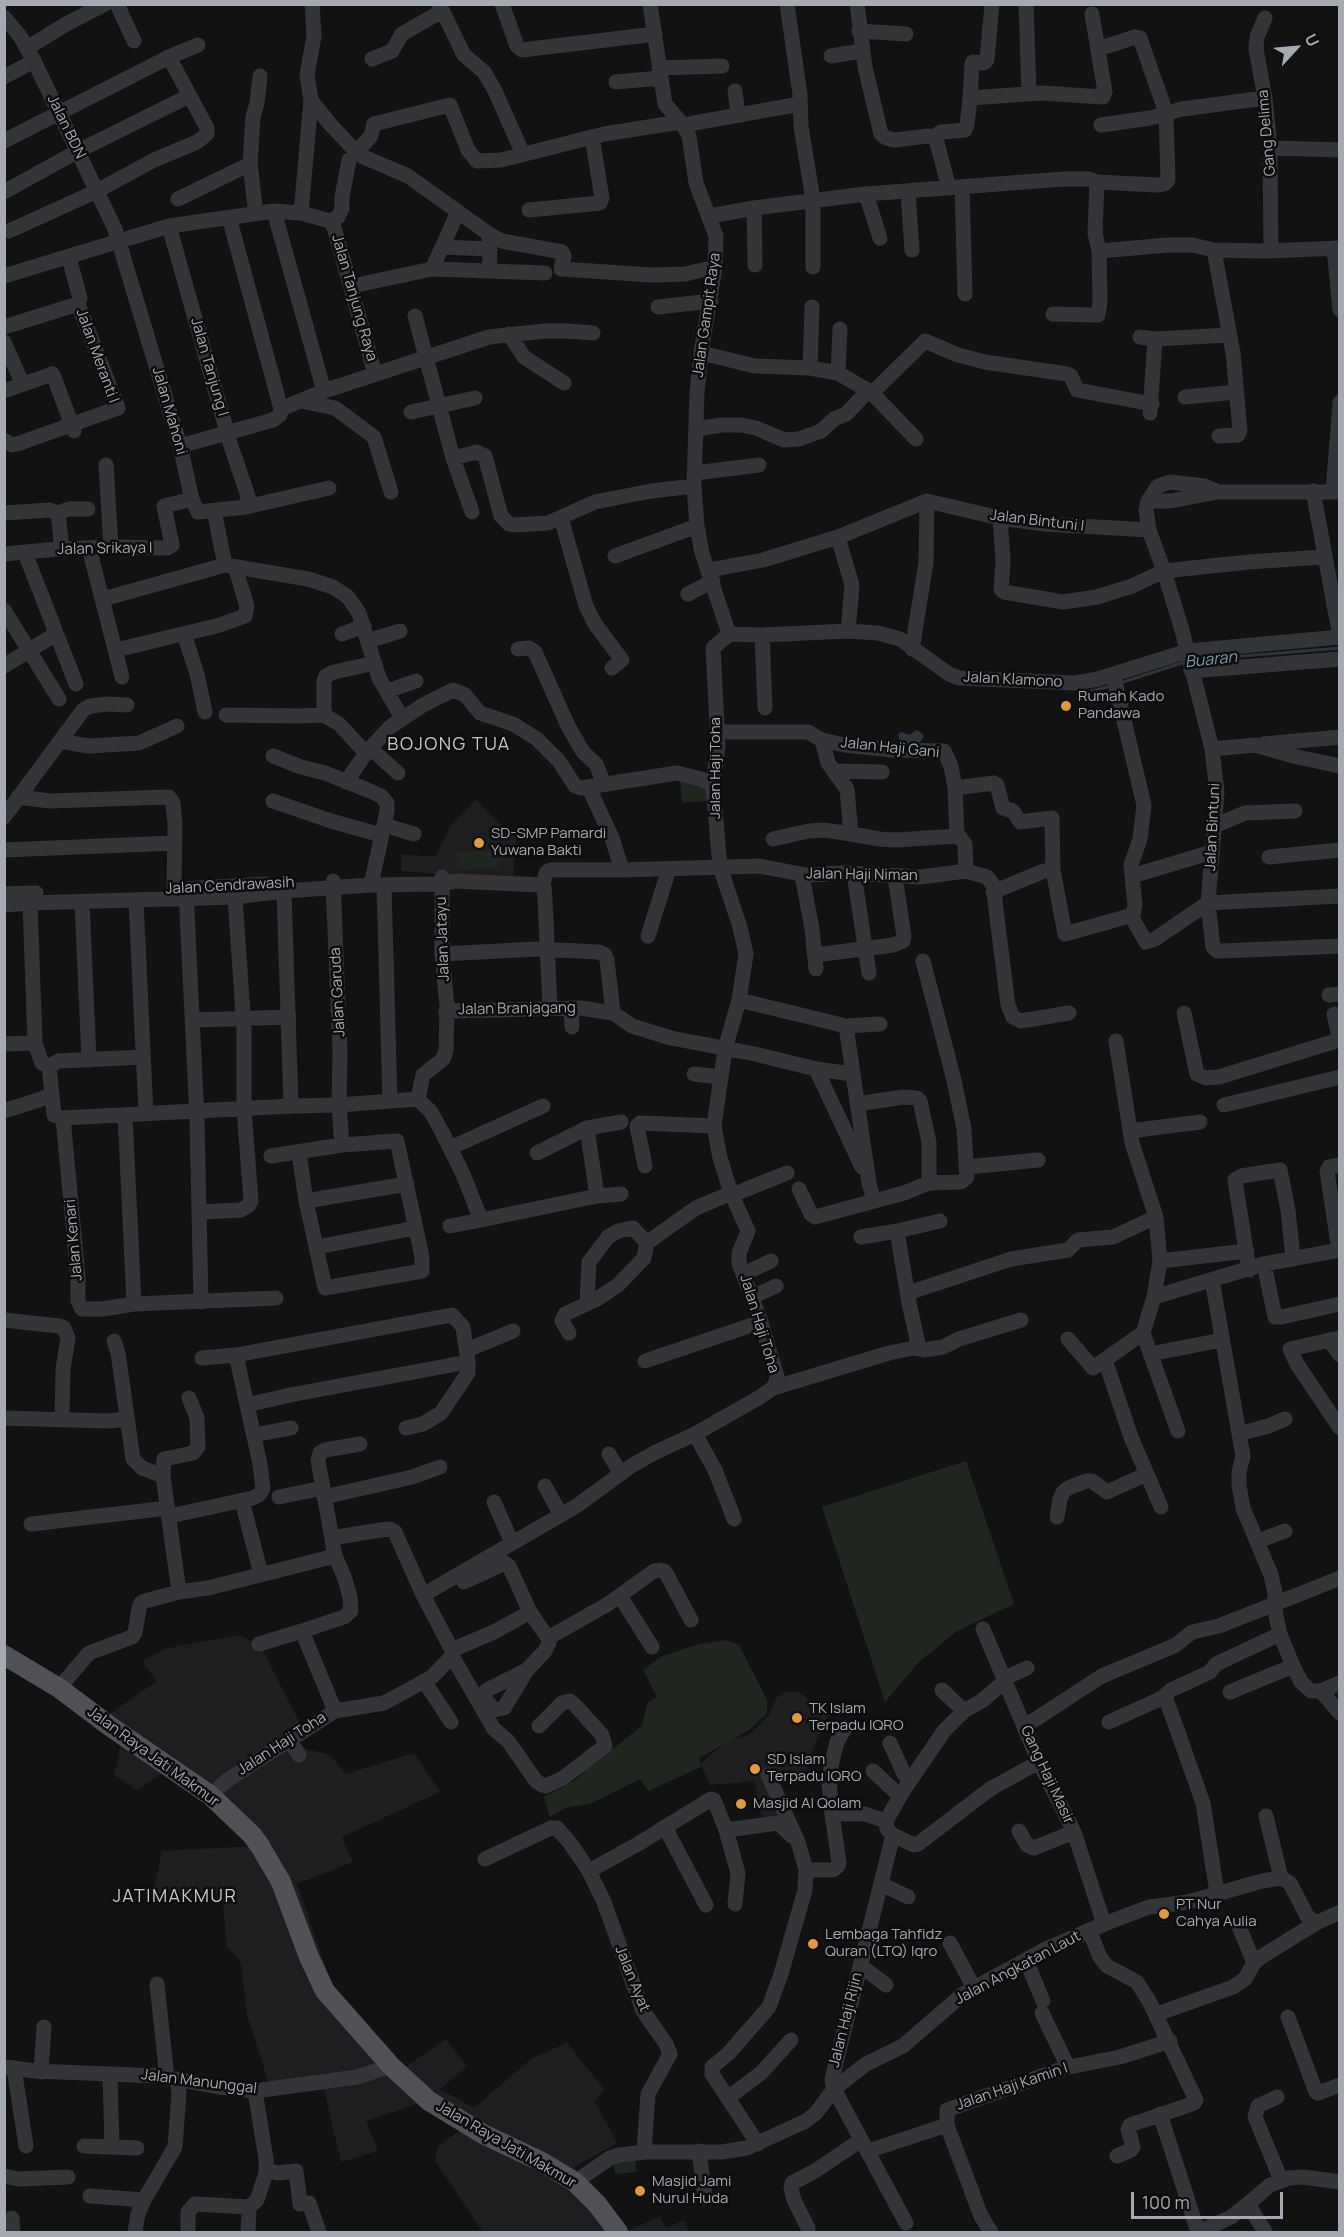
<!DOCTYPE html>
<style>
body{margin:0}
#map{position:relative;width:1344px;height:2237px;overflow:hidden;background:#121213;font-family:Manrope,sans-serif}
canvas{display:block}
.frame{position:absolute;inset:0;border:6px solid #a5aab3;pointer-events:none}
.north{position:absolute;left:1266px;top:18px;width:60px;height:60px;-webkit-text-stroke:4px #0d0d0e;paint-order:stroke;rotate:64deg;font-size:16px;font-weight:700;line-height:24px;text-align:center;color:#a5aab3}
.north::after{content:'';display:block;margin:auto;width:21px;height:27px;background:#a5aab3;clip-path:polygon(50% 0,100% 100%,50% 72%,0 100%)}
.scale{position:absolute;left:1131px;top:2192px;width:152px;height:27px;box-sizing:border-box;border:3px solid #a5aab3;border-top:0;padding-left:8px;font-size:18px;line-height:21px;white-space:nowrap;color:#a5aab3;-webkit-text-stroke:4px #0d0d0e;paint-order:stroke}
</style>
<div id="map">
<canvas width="1344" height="2237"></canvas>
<div class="frame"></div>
<div class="north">U</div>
<div class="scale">100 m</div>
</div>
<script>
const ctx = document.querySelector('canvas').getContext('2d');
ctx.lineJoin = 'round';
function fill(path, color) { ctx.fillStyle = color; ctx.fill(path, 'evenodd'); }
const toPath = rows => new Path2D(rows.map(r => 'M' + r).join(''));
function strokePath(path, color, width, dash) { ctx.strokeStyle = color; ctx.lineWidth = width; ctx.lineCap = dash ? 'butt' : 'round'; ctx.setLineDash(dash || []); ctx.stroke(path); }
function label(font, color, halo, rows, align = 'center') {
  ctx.font = font + ' Manrope,sans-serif'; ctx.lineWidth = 5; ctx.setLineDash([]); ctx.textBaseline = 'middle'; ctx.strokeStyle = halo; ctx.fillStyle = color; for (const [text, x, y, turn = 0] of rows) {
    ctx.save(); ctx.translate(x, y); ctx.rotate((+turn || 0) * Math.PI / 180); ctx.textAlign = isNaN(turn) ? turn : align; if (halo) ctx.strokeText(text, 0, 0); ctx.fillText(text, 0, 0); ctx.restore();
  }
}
fill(toPath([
 [476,800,507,831,517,832,513,880,401,871,402,854,435,857,451,825],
 [240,1635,261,1647,305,1733,289,1744,330,1755,346,1774,414,1753,440,1792,342,1837,353,1862,297,1884,334,1991,399,2071,446,2039,467,2067,440,2089,474,2108,532,2058,567,2043,605,2090,595,2101,617,2143,574,2167,628,2230,660,2217,666,2228,684,2220,689,2232,483,2232,435,2161,438,2146,462,2129,421,2103,366,2121,378,2151,341,2162,322,2081,270,2087,247,2015,241,1963,227,1946,222,1893,185,1903,153,1894,162,1851,254,1846,231,1820,164,1772,137,1790,114,1775,121,1743,91,1727,157,1681,142,1662,163,1649],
 [784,1692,799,1692,829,1715,813,1748,806,1774,772,1774,782,1813,763,1821,754,1781,711,1785,700,1764,727,1741,749,1735,770,1714,776,1698]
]), '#1e1e20');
fill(toPath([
 [680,779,705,785,709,793,708,801,682,803],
 [498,850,499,868,457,869,456,852],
 [966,1461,1014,1604,957,1631,918,1663,885,1702,822,1507],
 [726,1640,739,1645,767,1700,767,1713,749,1730,699,1758,701,1767,648,1791,640,1779,592,1803,565,1808,550,1817,544,1797,576,1780,588,1768,642,1726,647,1704,657,1697,643,1670,660,1657,695,1645],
 [635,2158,636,2172,615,2174,614,2164]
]), '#1f261f');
fill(toPath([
 [916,730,921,732,924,736,921,741,914,746,900,743,898,735,901,732,910,735]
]), '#2d353b');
strokePath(toPath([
 [1195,660,1340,648],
 [1120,683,1185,662],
 [1087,692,1111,686]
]), '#2d353b', 3);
strokePath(toPath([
 [117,4,134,41],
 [439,4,464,55,484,72,495,91,523,154],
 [502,4,517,46,522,50,655,34],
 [650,4,665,104,683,125,689,136,696,183,716,236,715,267,701,353,697,392,694,486,697,526,702,553,729,634],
 [787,4,800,95,801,126,813,200,813,267],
 [857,4,865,67,881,134,886,138,894,140,928,136,936,139,949,188],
 [1026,4,1029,94],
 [4,17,20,36,34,61,115,229,180,446,192,499,198,512,246,507,329,488],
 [1265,18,1257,37,1256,49,1265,98,1270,148,1271,251],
 [859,31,906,34],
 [27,48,68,23,105,4],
 [831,56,862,51],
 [372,59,392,51,402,34,442,11],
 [659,68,722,66],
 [4,77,34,61],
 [616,82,660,78],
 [735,91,738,114],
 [970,98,972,64,973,62,984,63,987,60,992,4],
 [311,100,330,124,359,155,408,176,489,234,490,270],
 [683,125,800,104],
 [1101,125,1150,118,1182,109,1265,98],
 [933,137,941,132,965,130,967,125,970,98,1041,93,1103,97,1105,92,1092,14],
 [4,141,169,57,198,45],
 [1270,148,1340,150],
 [356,152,371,136,374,124,450,105,468,150,477,161,501,160,604,134,680,122],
 [1097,182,1157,185,1164,184,1168,180,1166,113,1140,38,1135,37,1098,49],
 [962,187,965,294],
 [908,191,912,250],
 [4,192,78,151,189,96],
 [866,194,880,238],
 [178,199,250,164],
 [754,208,755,265],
 [529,210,600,203,602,198,592,137],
 [274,211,324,391],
 [301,213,311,100,307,75,314,36,312,4],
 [256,214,250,164,253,117,257,103,260,76],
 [710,216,754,208,866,194,1064,179,1089,179,1097,182,1095,233,1099,251,1168,245,1192,245,1214,250,1266,251,1340,248],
 [229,217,281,409],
 [330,221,338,217,342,209,342,197,349,160],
 [169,226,231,446,248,496,246,507],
 [9,231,97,191,154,160,197,142,207,134,207,128,169,57],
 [489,234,502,241,562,252,564,256,561,269,652,275,685,274,715,267],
 [443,247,490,249],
 [1334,248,1340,310],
 [1214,250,1233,353,1240,431,1238,435,1219,436],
 [432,269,458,212],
 [4,276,169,226,274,211,301,213,330,221,334,227,375,374],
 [352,286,432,269,545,273],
 [658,307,711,301],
 [1053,314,1098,315,1100,301,1099,251],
 [415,316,453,458,472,512],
 [4,327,78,304],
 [509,334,524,357,564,383],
 [1140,337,1155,339],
 [4,342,22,383],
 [701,353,755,366,810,368,838,373,872,393,916,439],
 [810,368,812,307],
 [838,373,840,329],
 [4,391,52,374,54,377,74,431],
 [872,393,925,341,958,355,985,362,1067,374,1071,376,1077,390,1152,404],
 [1185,397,1236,392],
 [301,401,335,408,374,437,391,492],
 [281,409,324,391,489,337,545,331,568,331,593,333],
 [411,412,475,398],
 [1150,413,1155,339,1229,335],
 [697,429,721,425,741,425,756,428,784,440,799,439,821,431,834,419,846,414,868,391],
 [4,440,12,445,20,443,118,408,78,304,80,298,69,258],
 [180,446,273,420,280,415,281,409],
 [453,458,477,452,485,456,501,516,509,524,514,525,548,523,595,502,651,491,694,486],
 [106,465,111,547],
 [695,473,759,465],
 [1313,491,1340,637],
 [1333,492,1340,402],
 [1340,492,1218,492,1204,486,1170,482,1158,486,1148,501,1146,510,1149,530,1164,571,1182,630,1212,749,1217,792,1208,903,1213,947,1217,951,1222,951,1340,946],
 [927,501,1000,518,1045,524,1149,530],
 [1148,501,1170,501,1218,492],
 [214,511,225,565],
 [4,513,50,510,58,513,62,549],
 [58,513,69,509,88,509],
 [561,518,586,606,595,624,622,660,612,668],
 [1000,518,1003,561,1001,589,1004,592,1063,602,1097,597,1132,586,1164,571,1248,562,1324,557],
 [838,537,852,585,848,631],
 [89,548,122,677],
 [25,553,76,684],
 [4,554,58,549,111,547,167,548,172,545,164,506,192,499],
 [615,556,697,526],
 [709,570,763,560,838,537,927,501],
 [688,594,713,581],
 [103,599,225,565,308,579,333,587,348,597,359,613,379,678,402,718],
 [4,610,59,699],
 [184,634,197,674,205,712],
 [342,634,364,626],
 [729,634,762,635,848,631,878,633,900,639,949,674,959,678,1075,683,1098,679,1188,651,1340,637],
 [762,635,765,708],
 [368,641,400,631],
 [518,649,529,648,535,652,568,726,583,752,596,764,604,784],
 [912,649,926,563,927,501],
 [116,650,220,625,245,616,247,606,235,567],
 [4,666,56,634],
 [1191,671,1340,659],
 [387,691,416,681],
 [226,715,299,716,324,715,339,724,366,753],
 [324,715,324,681,326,676,334,672,375,663],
 [717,732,808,732,822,740,845,745,892,750,944,751,951,766,955,788,957,836],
 [822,740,828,763,847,789,851,834,879,839,896,840,959,836,965,844,966,871],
 [60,741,88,746,139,743,177,726],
 [1264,744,1340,737],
 [370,748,398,773],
 [1212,749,1255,745,1297,757,1340,766],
 [273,756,301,767,325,773,370,791,381,796,387,803,387,811,371,885],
 [834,771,882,772],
 [346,782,366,753,390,727,423,705,453,690,465,695,480,713,513,724,537,739,559,761,575,786,581,788,677,773,701,779,713,785],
 [589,788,612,838,622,870],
 [955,788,994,783,997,785,1003,808,1013,811,1020,822,1052,818,1053,870,1065,934,1133,915,1135,905,1131,865,1140,839,1144,805,1113,674],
 [18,797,50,801,169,797,173,803,175,823,174,890],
 [273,801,331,821,381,835],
 [4,817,83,710,90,706,108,704,127,705],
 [384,825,414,834],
 [1214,826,1245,813,1295,811],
 [773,839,809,831,824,830,851,834],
 [4,850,175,843],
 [1269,857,1340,850],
 [854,874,869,973],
 [802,875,812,929,816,969],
 [1132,876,1212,852],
 [333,881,340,1051,339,1105,342,1145],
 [543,885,546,873,550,870,622,870,759,866,806,875,845,873,921,877,966,871,987,877,993,885,1008,1005,1013,1017,1021,1021,1069,1013],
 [384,886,390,1101],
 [183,889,267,884],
 [186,891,197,1119,201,1302],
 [284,891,291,1106],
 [993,892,1044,871,1053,870],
 [4,894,36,893],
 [136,900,146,1114],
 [82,902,89,1060],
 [30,903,35,1043,42,1063,49,1066],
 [4,905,30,903,235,897,284,891,371,885,442,884,455,881,541,885,544,887,545,900,550,1007],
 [1131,916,1146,942,1155,939,1208,903,1340,896],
 [648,936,669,869],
 [442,954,538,949,599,952,605,955,607,960,613,1013],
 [815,955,893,945,903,941,904,936,895,877],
 [1329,995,1340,994],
 [739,1000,846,1026,880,1024],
 [571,1008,572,1027],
 [446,1011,581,1008,613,1013,632,1026,671,1038,755,1054,816,1069,853,1074],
 [1184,1013,1197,1074,1206,1078,1219,1077,1339,1040],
 [1334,1014,1340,1041],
 [193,1020,289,1017],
 [846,1026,869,1183,874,1200],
 [4,1044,35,1043],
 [49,1066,54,1115,63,1118,291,1106,339,1105,418,1099],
 [49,1066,59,1061,142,1057],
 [816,1069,862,1167],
 [694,1074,721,1077],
 [418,1099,431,1112,442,1132,463,1174,481,1220,597,1196,621,1194],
 [418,1099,423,1075,443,1059,446,1051,447,1006,442,954,442,877],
 [857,1104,904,1097,917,1098,920,1101,929,1142,929,1183],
 [1224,1105,1340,1077],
 [4,1111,47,1097],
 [125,1115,134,1304],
 [63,1118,78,1277,78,1301,82,1309,102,1309,134,1304,276,1298],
 [587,1128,597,1196],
 [1130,1131,1200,1122],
 [450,1148,543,1106],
 [537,1153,587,1128,621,1122],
 [271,1156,342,1145,397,1141,422,1257,422,1271,325,1288,306,1201,299,1153],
 [645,1166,637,1126,640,1123,714,1126],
 [967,1167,1038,1160],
 [799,1189,811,1214,815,1217,904,1193,929,1183,961,1182,967,1177,964,1129,954,1080,923,961],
 [732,1195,787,1173],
 [306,1201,407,1184],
 [200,1212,241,1210,249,1205,251,1201,244,1109,244,1028,235,897],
 [450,1226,481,1220],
 [861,1237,897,1231],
 [317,1247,415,1228],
 [1339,1250,1327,1171,1329,1167,1340,1165],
 [1160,1261,1247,1251],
 [1264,1264,1275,1317,1281,1317,1340,1304],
 [1249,1270,1235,1180,1241,1176,1280,1170,1288,1210,1293,1258],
 [743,1274,771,1261],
 [1212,1280,1243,1456,1239,1472,1239,1485,1243,1508,1271,1575,1275,1593,1275,1611,1280,1634,1293,1666,1301,1682,1311,1691,1321,1691,1340,1713],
 [908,1293,1011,1259,1068,1250,1078,1240,1113,1237,1156,1217],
 [752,1297,776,1286],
 [1154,1297,1264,1264,1340,1250],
 [587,1303,589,1262,608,1237,618,1231,633,1228,647,1243],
 [4,1320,59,1326,64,1328,68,1338,63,1369,62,1420],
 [569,1333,562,1321,565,1314,597,1299,618,1285,644,1258,647,1243,669,1227,696,1208,731,1193],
 [1143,1333,1178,1431],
 [1340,1338,1290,1349,1297,1364,1340,1428],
 [1068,1339,1093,1368,1143,1333,1154,1297,1160,1261,1156,1217,1132,1143,1116,1041],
 [1329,1340,1340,1355],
 [114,1341,118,1353,133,1459,142,1468,163,1476,179,1592],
 [919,1348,909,1303,897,1231,940,1221],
 [467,1350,513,1331],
 [1150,1354,1222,1340],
 [202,1358,236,1355],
 [1105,1360,1131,1437,1161,1507],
 [645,1361,761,1322],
 [773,1388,889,1353,914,1348,924,1350,943,1347,959,1339,1021,1320],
 [247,1405,290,1395,468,1362],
 [4,1418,108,1421,126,1419],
 [695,1434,715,1470,734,1519],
 [1239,1434,1268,1426,1285,1419],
 [254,1435,291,1428],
 [609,1454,621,1474],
 [163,1476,164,1459,193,1453,198,1447,197,1418,189,1398],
 [545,1486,561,1515],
 [279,1497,323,1488],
 [324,1497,412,1477,440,1467],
 [242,1501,261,1574],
 [494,1502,512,1543],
 [170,1516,253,1498,260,1494,263,1488,260,1464,236,1355,452,1315,463,1327,468,1362,468,1373,441,1413,423,1424,406,1428],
 [1057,1517,1060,1499,1063,1492,1068,1488,1086,1481,1092,1481,1107,1492,1147,1474],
 [31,1524,168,1508],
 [332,1538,380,1530,390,1529,395,1532,423,1595],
 [1258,1541,1285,1531],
 [464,1582,505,1563,509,1566,530,1612,548,1638,549,1643,545,1651,527,1670,504,1708,494,1710,485,1699,485,1692,489,1689,527,1670],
 [620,1596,652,1647],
 [983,1629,1039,1762,1074,1832,1104,1924],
 [548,1638,608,1604,654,1571,659,1570,664,1571,667,1575,691,1620],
 [259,1644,302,1631],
 [452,1650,496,1631,530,1612],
 [452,1656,494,1729,508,1741,536,1781,542,1785,546,1786,563,1778,605,1746,602,1735,575,1705,570,1701,562,1703,539,1726],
 [1005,1678,1027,1668],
 [424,1681,451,1722],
 [59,1688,89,1653,132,1637,135,1633,139,1608,141,1603,145,1601,179,1592,208,1588,335,1556],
 [942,1690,964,1711],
 [1321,1691,1340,1683],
 [1230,1692,1293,1666],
 [1165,1696,1203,1803,1217,1893],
 [335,1711,302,1631,344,1617,351,1611,350,1597,344,1576,335,1556,318,1460,320,1453,325,1450,360,1444],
 [1109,1722,1162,1698,1171,1690,1210,1672,1216,1664,1280,1634],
 [1025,1726,1102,1676,1176,1645,1192,1632,1219,1626,1340,1578],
 [290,1741,299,1755],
 [890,1743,904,1774,912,1778],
 [873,1771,900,1796],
 [210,1795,229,1779,335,1711,384,1703,432,1677,452,1656,452,1650,423,1595,578,1505,631,1466,656,1452,695,1434,760,1397,773,1388,776,1382,777,1377,761,1322,739,1263,739,1253,748,1231,731,1193,720,1158,714,1126,725,1049,739,1000,746,954,740,927,720,867,713,785,718,745,713,648,729,634],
 [832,1814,829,1781,831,1766,837,1742,845,1728],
 [1266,1816,1281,1878],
 [665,1827,706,1905],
 [726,1830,778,1823,792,1836],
 [1019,1831,1027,1845,1034,1848,1074,1832],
 [893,1835,914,1845,918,1844,990,1789,1039,1762],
 [485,1859,551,1828,557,1828,570,1843,589,1871,604,1902,643,2011,666,2044,670,2054,648,2094,644,2152],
 [806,1870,833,1870,838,1866,839,1862,832,1814,865,1814,886,1821],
 [589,1871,638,1844,711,1799,714,1800,726,1830,738,1873,735,1904],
 [881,1884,908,1897],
 [1238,1924,1254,1963],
 [1089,1930,1100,1957,1107,1966,1137,1982,1149,2001,1196,2100,1194,2103,1189,2105,1130,2125,1128,2129,1133,2147,1131,2150,1117,2156],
 [950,1943,974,1988],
 [1026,1960,1043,2001],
 [860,1965,886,1985],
 [157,1984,167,2078],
 [1042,2013,1068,2067],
 [1157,2014,1233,1987,1245,1979,1254,1963,1261,1957,1316,1923,1340,1912],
 [1288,2017,1316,2092,1318,2093,1340,2085],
 [4,2067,35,2071,160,2076,219,2087,255,2091,357,2077,391,2066],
 [14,2068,26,2146],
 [41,2072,44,2027],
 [110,2074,112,2147],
 [1277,2097,1258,2106,1255,2117,1281,2180],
 [728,2098,761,2073,791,2040],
 [1160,2114,1198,2232],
 [758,2144,712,2074,712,2067,728,2054,769,2007,781,1974,805,1890,806,1870,798,1842,768,1775],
 [84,2146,137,2148],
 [699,2151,705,2198],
 [868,2151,947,2125],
 [266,2170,277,2173,296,2171,300,2204,309,2203,319,2232],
 [4,2176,18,2179,68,2177],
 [575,2182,610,2158,620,2155,644,2152,722,2152,747,2148,806,2121,816,2113,834,2089,866,2064,903,2046,963,1994,1042,1951,1104,1924,1149,1907,1188,1902,1262,1881,1281,1878,1290,1883,1307,1916,1316,1923],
 [90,2196,144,2200],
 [12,2218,13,2232],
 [906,2223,834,2089,832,2079,893,1835,887,1829,886,1821,903,1791,944,1731,964,1711,983,1700,1006,1680],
 [808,2228,794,2200,791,2188,792,2183,815,2171,861,2140],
 [135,2232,138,2214,144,2200,175,2147,179,2093,177,2080],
 [188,2232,188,2212,195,2204,249,2207],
 [248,2232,249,2207,257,2200,266,2173,266,2159,255,2091],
 [991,2232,981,2216,947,2125,947,2110,1064,2068,1120,2057,1170,2041],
 [1199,2232,1231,2217,1248,2204],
 [1265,2232,1248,2204,1270,2185,1289,2178,1303,2177,1340,2182]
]), '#333538', 15);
strokePath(toPath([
 [4,1655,59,1688,111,1727,210,1795,252,1835,260,1846,281,1882,309,1957,325,1991,391,2066,429,2101,483,2134,542,2162,575,2182,597,2204,618,2232]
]), '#505257', 20);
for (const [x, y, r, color] of [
 [1066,706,6,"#e09a3d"],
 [479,843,6,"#e09a3d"],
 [797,1718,6,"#e09a3d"],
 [755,1769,6,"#e09a3d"],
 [741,1804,6,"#e09a3d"],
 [1164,1914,6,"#e09a3d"],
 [813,1944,6,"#e09a3d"],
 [640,2191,6,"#e09a3d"]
]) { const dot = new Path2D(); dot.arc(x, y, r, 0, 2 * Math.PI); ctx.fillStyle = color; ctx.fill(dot); strokePath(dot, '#0d0d0e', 2); }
label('15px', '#a5aab3', '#0d0d0e', [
 ["Jalan BDN",66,127,64],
 ["Gang Delima",1267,133,-95],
 ["Jalan Tanjung Raya",354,298,74],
 ["Jalan Gampit Raya",707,315,-82],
 ["Jalan Meranti I",97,356,70],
 ["Jalan Tanjung I",209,367,74],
 ["Jalan Mahoni",169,411,74],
 ["Jalan Bintuni I",1037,521,7],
 ["Jalan Srikaya I",105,549,-1],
 ["Jalan Klamono",1013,680,3],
 ["Jalan Haji Gani",890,748,6],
 ["Jalan Haji Toha",716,768,-90],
 ["Jalan Bintuni",1213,827,-87],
 ["Jalan Haji Niman",862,875,1],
 ["Jalan Cendrawasih",230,886,-3],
 ["Jalan Jatayu",443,939,-92],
 ["Jalan Garuda",338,992,-93],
 ["Jalan Branjagang",517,1009,-1],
 ["Jalan Kenari",74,1240,-95],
 ["Jalan Haji Toha",759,1324,73],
 ["Jalan Haji Toha",282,1744,-33],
 ["Jalan Raya Jati Makmur",153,1757,36],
 ["Gang Haji Masir",1047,1775,65],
 ["Jalan Angkatan Laut",1018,1968,-28],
 ["Jalan Ayat",632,1979,68],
 ["Jalan Haji Rijin",846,2020,-76],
 ["Jalan Manunggal",199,2082,7],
 ["Jalan Haji Kamin I",1012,2087,-19],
 ["Jalan Raya Jati Makmur",506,2145,30]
]);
label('15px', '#a5aab3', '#0d0d0e', [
 ["Rumah Kado",1078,697],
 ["Pandawa",1078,714],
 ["SD-SMP Pamardi",491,834],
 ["Yuwana Bakti",491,851],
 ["TK Islam",809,1709],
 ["Terpadu IQRO",809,1726],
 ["SD Islam",767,1760],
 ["Terpadu IQRO",767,1777],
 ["Masjid Al Qolam",753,1804],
 ["PT Nur",1176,1905],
 ["Cahya Aulia",1176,1922],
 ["Lembaga Tahfidz",825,1935],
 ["Quran (LTQ) Iqro",825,1952],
 ["Masjid Jami",652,2182],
 ["Nurul Huda",652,2199]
], 'left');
label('italic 16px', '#7e9aab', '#0d0d0e', [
 ["Buaran",1211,660,-6]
]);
ctx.letterSpacing = '1.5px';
label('18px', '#c5c9cf', '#0d0d0e', [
 ["BOJONG TUA",449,745],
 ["JATIMAKMUR",175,1897]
]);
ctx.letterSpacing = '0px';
</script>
